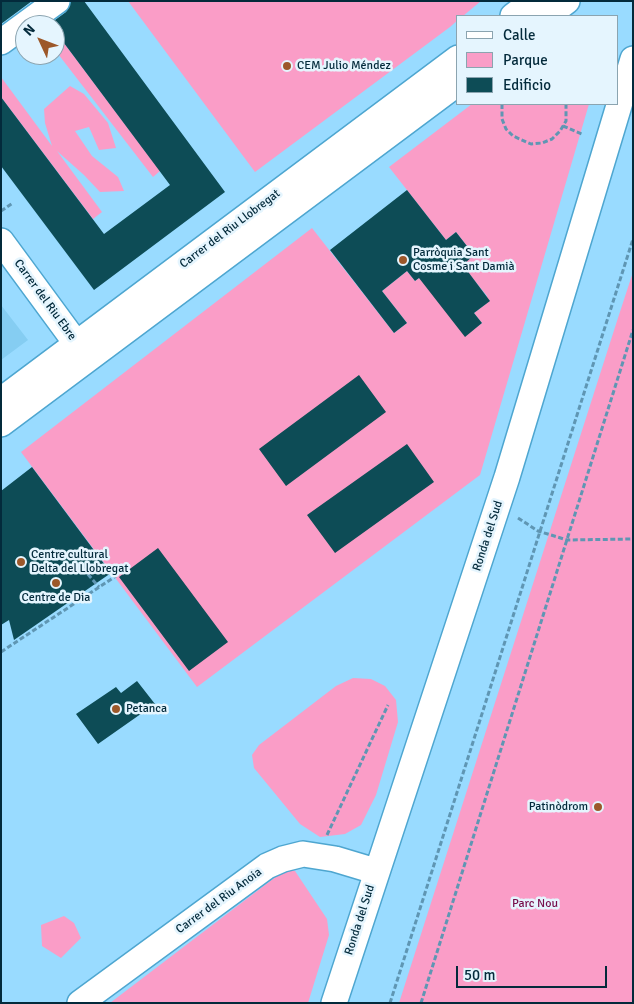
<!DOCTYPE html>
<meta charset="utf-8">
<style>
body{margin:0}
#map{position:relative;width:634px;height:1004px;overflow:hidden;background:#99dbff;font-family:Signika,sans-serif}
canvas{display:block}
.frame{position:absolute;inset:0;border:2px solid #032a3b;pointer-events:none}
.legend{position:absolute;left:456px;top:15px;width:162px;height:90px;box-sizing:border-box;background:#e5f5fe;border:1px solid #8ba4b0;margin:0;padding:6px 9px;list-style:none;font-size:15px;color:#032a3b}
.legend li{display:flex;align-items:center;gap:10px;height:25px}
.legend b{width:25px;border:1px solid #8ba4b0}
.north{position:absolute;left:15px;top:15px;width:50px;height:50px;box-sizing:border-box;background:#e5f5fe;border:1px solid #8ba4b0;border-radius:50%;rotate:313deg;font-size:14px;font-weight:700;line-height:20px;text-align:center;color:#032a3b}
.north::after{content:'';display:block;margin:auto;width:18px;height:22px;background:#9c582a;clip-path:polygon(50% 0,100% 100%,50% 72%,0 100%)}
.scale{position:absolute;left:456px;top:966px;width:151px;height:22px;box-sizing:border-box;border:2px solid #032a3b;border-top:0;padding-left:6px;font-size:15px;line-height:18px;white-space:nowrap;color:#032a3b;-webkit-text-stroke:4px #e5f5fe;paint-order:stroke}
</style>
<div id="map">
<canvas width="634" height="1004"></canvas>
<div class="frame"></div>
<ul class="legend">
<li><b style="height:6px;background:#fff"></b>Calle</li>
<li><b style="height:14px;background:#fa9dc7"></b>Parque</li>
<li><b style="height:14px;background:#0d4c56"></b>Edificio</li>
</ul>
<div class="north">N</div>
<div class="scale">50 m</div>
</div>
<script>
const ctx = document.querySelector('canvas').getContext('2d');
ctx.lineJoin = 'round';
function fill(path, color) { ctx.fillStyle = color; ctx.fill(path, 'evenodd'); }
const toPath = rows => new Path2D(rows.map(r => 'M' + r).join(''));
function strokePath(path, color, width, dash) { ctx.strokeStyle = color; ctx.lineWidth = width; ctx.lineCap = dash ? 'butt' : 'round'; ctx.setLineDash(dash || []); ctx.stroke(path); }
function label(font, color, halo, rows, align = 'center') {
  ctx.font = font + ' Signika,sans-serif'; ctx.lineWidth = 5; ctx.setLineDash([]); ctx.textBaseline = 'middle'; ctx.strokeStyle = halo; ctx.fillStyle = color; for (const [text, x, y, turn = 0] of rows) {
    ctx.save(); ctx.translate(x, y); ctx.rotate((+turn || 0) * Math.PI / 180); ctx.textAlign = isNaN(turn) ? turn : align; if (halo) ctx.strokeText(text, 0, 0); ctx.fillText(text, 0, 0); ctx.restore();
  }
}
fill(toPath([
 [1,305,28,340,1,360]
]), '#85cdf2');
fill(toPath([
 [128,1,481,1,463,16,458,16,458,20,450,27,255,172],
 [55,31,160,171,153,177,55,50],
 [1,77,52,146,45,123,44,109,70,86,84,94,108,123,116,148,99,150,89,127,75,131,92,156,118,177,124,191,100,192,84,175,57,151,102,212,93,219,1,97],
 [472,104,589,104,480,475,197,687,21,452,312,228,394,333,407,323,382,291,407,271,415,281,435,266,465,336,482,323,474,313,487,303,487,296,462,265,474,255,456,232,446,240,389,167],
 [633,272,633,1003,399,1003,617,321],
 [353,678,371,679,385,686,396,700,398,722,376,795,361,825,345,834,320,837,300,824,254,768,252,755,259,745,336,686],
 [286,869,295,871,327,919,329,935,308,1003,110,1003],
 [64,916,74,923,81,938,61,958,42,946,41,925]
]), '#fa9dc7');
fill(toPath([
 [1,1,32,1,1,24],
 [71,1,84,1,225,192,94,290,1,166,1,97,104,234,170,185,55,31,55,20,66,12],
 [407,190,446,240,456,232,474,255,463,265,490,301,474,313,482,323,465,337,419,278,415,281,407,271,382,291,407,323,394,333,330,250],
 [359,375,386,412,286,486,259,449],
 [407,444,434,482,335,553,307,515],
 [32,467,111,573,14,640,9,620,1,625,1,491],
 [158,548,228,642,189,671,119,577],
 [137,681,155,704,98,744,76,714,116,687,121,693]
]), '#0d4c56');
const minor = toPath([
 [513,16,533,1],
 [547,16,567,1],
 [1,42,57,1],
 [1,241,87,358],
 [1,400,458,58],
 [1,424,458,83],
 [80,1003,267,866,283,859,303,854,335,859,375,871],
 [334,1003,507,477,633,59]
]);
strokePath(minor, '#4ea6d0', 28);
strokePath(toPath([
 [502,104,502,119,506,129,513,136,531,144,542,143,552,139,560,131,566,121,566,104],
 [563,126,582,134],
 [1,211,13,203],
 [518,518,538,531,567,540,633,539],
 [78,563,99,587],
 [1,652,116,576],
 [327,835,388,705],
 [390,1003,633,239],
 [421,1003,633,330]
]), '#5f96b3', 3, [5, 2.5]);
strokePath(minor, '#fff', 25);
for (const [x, y, r, color] of [
 [287,66,5,"#9c582a"],
 [403,260,5,"#9c582a"],
 [21,562,5,"#9c582a"],
 [56,583,5,"#9c582a"],
 [116,709,5,"#9c582a"],
 [598,807,5,"#9c582a"]
]) { const dot = new Path2D(); dot.arc(x, y, r, 0, 2 * Math.PI); ctx.fillStyle = color; ctx.fill(dot); strokePath(dot, '#e5f5fe', 2); }
label('12px', '#032a3b', '#e5f5fe', [
 ["CEM Julio Méndez",297,66],
 ["Parròquia Sant",413,253],
 ["Cosme i Sant Damià",413,267],
 ["Centre cultural",31,555],
 ["Delta del Llobregat",31,569],
 ["Centre de Dia",56,598,"center"],
 ["Petanca",126,709],
 ["Patinòdrom",588,807,"right"]
], 'left');
label('12px', '#032a3b', '#e5f5fe', [
 ["Carrer del Riu Llobregat",230,229,-37],
 ["Carrer del Riu Ebre",45,300,54],
 ["Ronda del Sud",488,536,-72],
 ["Carrer del Riu Anoia",219,901,-36],
 ["Ronda del Sud",360,920,-72]
]);
label('12px', '#770d4a', '#e5f5fe', [
 ["Parc Nou",535,904]
]);
</script>
